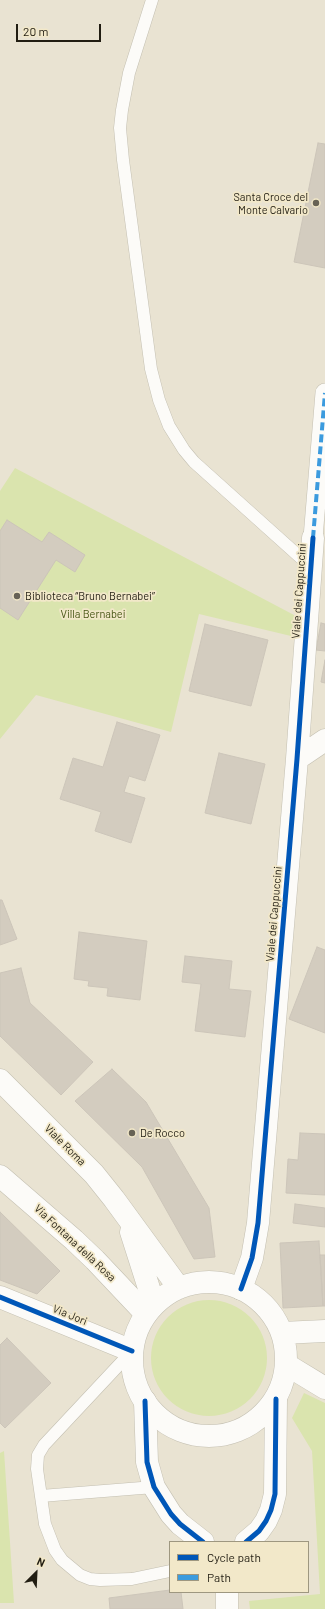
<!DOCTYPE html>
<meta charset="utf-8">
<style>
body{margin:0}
#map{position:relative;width:325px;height:1609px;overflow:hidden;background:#e9e3d2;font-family:Barlow,sans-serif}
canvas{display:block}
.legend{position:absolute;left:169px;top:1541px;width:140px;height:52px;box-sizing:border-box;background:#f2e8c9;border:1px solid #9e9780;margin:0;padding:5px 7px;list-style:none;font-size:12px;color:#211d12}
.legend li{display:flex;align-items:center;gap:8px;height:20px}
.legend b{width:20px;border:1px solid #9e9780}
.north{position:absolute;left:16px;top:1553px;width:40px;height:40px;-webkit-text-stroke:3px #f2e8c9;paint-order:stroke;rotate:24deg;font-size:11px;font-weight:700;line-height:16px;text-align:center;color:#211d12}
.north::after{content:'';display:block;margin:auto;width:14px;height:18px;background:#211d12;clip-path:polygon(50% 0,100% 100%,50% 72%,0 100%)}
.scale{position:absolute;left:16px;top:24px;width:85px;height:18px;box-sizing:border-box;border:2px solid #211d12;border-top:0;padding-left:5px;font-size:12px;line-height:14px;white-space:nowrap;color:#211d12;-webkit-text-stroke:3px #f2e8c9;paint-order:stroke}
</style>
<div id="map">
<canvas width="325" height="1609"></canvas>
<ul class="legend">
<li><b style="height:5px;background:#0057b8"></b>Cycle path</li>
<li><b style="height:5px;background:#3c9bde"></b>Path</li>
</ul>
<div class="north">N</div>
<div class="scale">20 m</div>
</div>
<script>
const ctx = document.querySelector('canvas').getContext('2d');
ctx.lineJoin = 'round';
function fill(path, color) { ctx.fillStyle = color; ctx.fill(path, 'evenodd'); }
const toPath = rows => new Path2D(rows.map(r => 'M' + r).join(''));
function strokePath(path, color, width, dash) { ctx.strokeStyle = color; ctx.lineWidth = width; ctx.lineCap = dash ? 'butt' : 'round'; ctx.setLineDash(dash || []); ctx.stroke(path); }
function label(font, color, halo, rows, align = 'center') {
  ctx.font = font + ' Barlow,sans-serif'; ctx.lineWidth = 3.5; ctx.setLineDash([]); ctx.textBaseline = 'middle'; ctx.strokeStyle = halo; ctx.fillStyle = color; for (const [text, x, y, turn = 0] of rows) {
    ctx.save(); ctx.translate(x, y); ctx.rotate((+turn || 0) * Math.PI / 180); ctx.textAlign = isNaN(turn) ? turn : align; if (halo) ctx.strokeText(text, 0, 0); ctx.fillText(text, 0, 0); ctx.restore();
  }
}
fill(toPath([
 [15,468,294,615,291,636,199,614,171,732,36,695,0,739,0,491],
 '151 1358a58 58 0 1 1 116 0a58 58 0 1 1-116 0Z',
 [304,1393,325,1403,325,1609,250,1609,249,1601,320,1594,312,1451,292,1418],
 [4,1451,14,1603,0,1603,0,1453]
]), '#dae4ae');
const building = toPath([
 [318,143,325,144,325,268,294,262,318,143],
 [7,520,42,542,49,532,85,555,75,572,56,560,18,620,0,608,0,531,7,520],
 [321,623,325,624,325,651,316,650,321,623],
 [205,624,268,640,251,706,189,691,205,624],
 [325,660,325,683,321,682,325,660],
 [117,722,160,735,145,781,129,776,124,792,145,798,131,843,95,831,101,812,60,799,73,758,103,767,117,722],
 [219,753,265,764,251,824,205,813,219,753],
 [0,900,2,900,17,939,0,945,0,900],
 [79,932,147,941,140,1000,107,996,108,988,88,986,89,981,74,979,79,932],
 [317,947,325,950,325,1033,289,1019,317,947],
 [185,956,232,961,229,989,251,991,245,1037,195,1031,201,984,182,982,185,956],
 [21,968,30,1003,93,1062,61,1095,0,1036,0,973,21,968],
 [112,1069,146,1102,209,1208,215,1257,194,1259,142,1167,75,1101,112,1069],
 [300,1133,325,1134,325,1195,286,1193,288,1159,298,1160,300,1133],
 [295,1204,325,1208,325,1227,293,1223,295,1204],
 [0,1212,60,1271,37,1294,0,1280,0,1212],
 [319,1241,323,1306,283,1308,280,1243,319,1241],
 [320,1255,325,1255,325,1306,323,1306,320,1255],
 [7,1338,51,1383,5,1428,0,1423,0,1345,7,1338],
 [170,1590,170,1592,181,1592,183,1609,110,1609,109,1598,170,1590]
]);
fill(building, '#d3ccbf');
strokePath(building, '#ccc5b9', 1);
const service = toPath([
 [152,0,129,73,122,110,120,128,123,160,151,369,159,400,169,426,184,450,194,462,311,567],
 [132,1351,44,1445,38,1455,37,1469,45,1524,55,1550,62,1560,80,1575,90,1579,100,1580,132,1579,170,1571],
 [41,1496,154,1487]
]);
const pedestrian = toPath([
 [313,538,325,393]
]);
const minor = toPath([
 [297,759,325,740],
 [241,1289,252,1258,258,1223,297,759,313,538],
 [0,1297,132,1351]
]);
const tertiary = toPath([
 [287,1365,325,1388],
 [145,1401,147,1462,154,1487,171,1514,180,1524,203,1542],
 [246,1542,259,1531,266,1521,271,1510,275,1494,276,1399],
 [227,1592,227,1609]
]);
const secondary = toPath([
 [0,1176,74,1240,95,1260,146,1314]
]);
const primary = toPath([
 [0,1080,94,1174,114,1199,179,1288],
 [131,1232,154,1304],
 '132 1359a77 77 0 1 1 154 0a77 77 0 1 1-154 0Z',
 [282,1333,325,1331]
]);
strokePath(service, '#c3bfb1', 13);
strokePath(pedestrian, '#c3bfb1', 20);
strokePath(minor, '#c3bfb1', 23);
strokePath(tertiary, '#c3bfb1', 23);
strokePath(secondary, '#c3bfb1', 23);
strokePath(primary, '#c3bfb1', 23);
strokePath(service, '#fcfbf8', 12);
strokePath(pedestrian, '#fcfbf8', 19);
strokePath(minor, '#fcfbf8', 22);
strokePath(tertiary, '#fcfbf8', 22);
strokePath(secondary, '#fcfbf8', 22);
strokePath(primary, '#fcfbf8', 22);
strokePath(toPath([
 [313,538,325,393]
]), '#3c9bde', 4, [8, 4]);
strokePath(toPath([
 [241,1289,252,1258,258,1223,297,759,313,538],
 [0,1297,132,1351],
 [145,1401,147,1462,154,1487,171,1514,180,1524,203,1542],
 [246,1542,259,1531,266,1521,271,1510,275,1494,276,1399]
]), '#0057b8', 5);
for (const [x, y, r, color] of [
 [316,203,4,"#676255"],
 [17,596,4,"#676255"],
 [132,1133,4,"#676255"]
]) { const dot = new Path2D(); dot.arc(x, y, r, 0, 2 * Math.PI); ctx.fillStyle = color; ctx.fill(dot); strokePath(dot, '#f2e8c9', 1.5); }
label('11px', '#211d12', '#f2e8c9', [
 ["Santa Croce del",308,197,"right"],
 ["Monte Calvario",308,210,"right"],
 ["Biblioteca “Bruno Bernabei”",25,596],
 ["De Rocco",140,1133]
], 'left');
label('11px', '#211d12', '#f2e8c9', [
 ["Viale dei Cappuccini",299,591,-86],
 ["Viale dei Cappuccini",274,914,-85],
 ["Viale Roma",65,1145,45],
 ["Via Fontana della Rosa",75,1243,43],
 ["Via Jori",70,1315,22]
]);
label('11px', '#485716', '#f2e8c9', [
 ["Villa Bernabei",93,614]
]);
</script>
